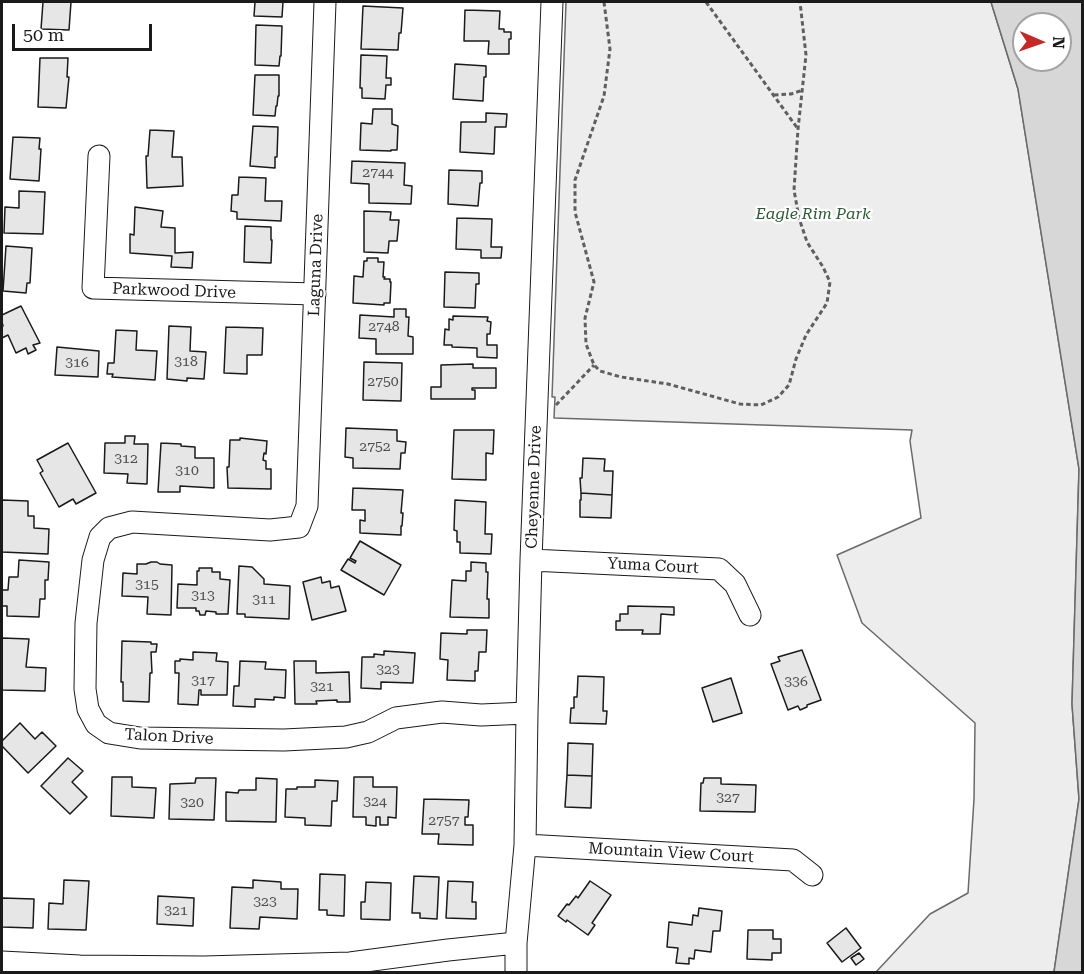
<!DOCTYPE html>
<style>
body{margin:0}
#map{position:relative;width:1084px;height:974px;overflow:hidden;background:#fff;font-family:"Roboto Serif",serif}
canvas{display:block}
.frame{position:absolute;inset:0;border:3px solid #1a1a1a;pointer-events:none}
.north{position:absolute;left:1012px;top:12px;width:60px;height:60px;box-sizing:border-box;background:#fff;border:2px solid #a3a3a3;border-radius:50%;rotate:92deg;font-size:16px;font-weight:700;line-height:24px;text-align:center;color:#1a1a1a}
.north::after{content:'';display:block;margin:auto;width:21px;height:27px;background:#c62828;clip-path:polygon(50% 0,100% 100%,50% 72%,0 100%)}
.scale{position:absolute;left:12px;top:24px;width:140px;height:27px;box-sizing:border-box;border:3px solid #1a1a1a;border-top:0;padding-left:8px;font-size:18px;line-height:21px;white-space:nowrap;color:#1a1a1a;-webkit-text-stroke:4px #fff;paint-order:stroke}
</style>
<div id="map">
<canvas width="1084" height="974"></canvas>
<div class="frame"></div>
<div class="north">N</div>
<div class="scale">50 m</div>
</div>
<script>
const ctx = document.querySelector('canvas').getContext('2d');
ctx.lineJoin = 'round';
function fill(path, color) { ctx.fillStyle = color; ctx.fill(path, 'evenodd'); }
const toPath = rows => new Path2D(rows.map(r => 'M' + r).join(''));
function strokePath(path, color, width, dash) { ctx.strokeStyle = color; ctx.lineWidth = width; ctx.lineCap = dash ? 'butt' : 'round'; ctx.setLineDash(dash || []); ctx.stroke(path); }
function label(font, color, halo, rows, align = 'center') {
  ctx.font = font + ' "Roboto Serif",serif'; ctx.lineWidth = 4.5; ctx.setLineDash([]); ctx.textBaseline = 'middle'; ctx.strokeStyle = halo; ctx.fillStyle = color; for (const [text, x, y, turn = 0] of rows) {
    ctx.save(); ctx.translate(x, y); ctx.rotate((+turn || 0) * Math.PI / 180); ctx.textAlign = isNaN(turn) ? turn : align; if (halo) ctx.strokeText(text, 0, 0); ctx.fillText(text, 0, 0); ctx.restore();
  }
}
const built = toPath([
 [566,2,991,2,1018,89,1079,469,1072,704,1079,799,1054,972,876,972,930,914,968,893,974,799,975,723,862,623,837,555,921,518,910,441,912,430,554,418,555,397,552,397,566,2]
]);
fill(built, '#ededed');
strokePath(built, '#6a6a6a', 1.5);
const water = toPath([
 [991,2,1082,2,1082,972,1054,972,1079,799,1072,704,1079,469,1018,89,991,2],
 [1024,24,1060,24,1060,60,1024,60,1024,24]
]);
fill(water, '#d7d7d7');
strokePath(water, '#6a6a6a', 1.5);
const building = toPath([
 [43,2,71,2,69,30,41,29,43,2],
 [255,2,283,2,282,17,254,16,255,2],
 [363,6,403,8,401,33,399,33,398,50,361,49,363,6],
 [465,10,500,11,499,29,504,29,504,32,511,32,511,39,509,39,509,54,488,54,489,41,464,41,465,10],
 [256,25,282,26,281,56,280,56,279,66,255,65,256,25],
 [361,55,387,56,386,78,391,78,391,85,386,85,385,99,362,98,362,88,360,88,361,55],
 [40,58,68,58,67,77,69,77,66,108,38,107,40,58],
 [455,64,486,66,486,77,484,77,483,101,453,99,455,64],
 [255,75,279,75,279,96,278,96,277,106,276,106,275,116,253,115,255,75],
 [373,109,392,109,392,124,398,126,397,150,391,150,391,151,360,150,361,123,372,124,373,109],
 [486,113,507,114,506,127,495,127,494,154,460,152,461,122,486,122,486,113],
 [253,126,278,127,277,157,275,157,275,168,250,166,253,126],
 [150,130,174,131,172,157,182,157,183,186,147,188,146,156,148,156,150,130],
 [13,137,40,138,39,149,41,149,39,181,10,179,13,137],
 [352,161,405,163,404,185,412,186,411,204,369,203,369,184,351,183,352,161],
 [449,170,482,171,482,183,480,183,478,206,448,204,449,170],
 [239,177,266,178,265,201,282,201,281,221,237,219,237,212,231,211,232,195,238,195,239,177],
 [19,191,45,192,43,234,4,233,5,207,19,208,19,191],
 [135,207,163,211,161,227,175,228,175,253,193,252,192,268,171,267,172,256,130,253,130,234,134,235,135,207],
 [364,211,391,212,390,220,399,220,397,241,389,241,389,242,388,253,364,252,364,211],
 [457,218,492,219,491,247,502,247,501,258,481,258,481,250,456,249,457,218],
 [245,226,271,227,271,240,272,240,271,263,244,262,245,226],
 [6,246,32,248,30,283,27,283,26,293,3,291,6,246],
 [367,258,378,258,378,262,384,262,383,277,385,277,384,279,390,279,390,282,391,282,390,303,384,303,384,305,353,303,354,276,363,277,364,261,367,261,367,258],
 [445,272,479,273,479,284,476,284,475,308,444,307,445,272],
 [21,306,40,343,33,345,36,350,28,354,26,348,16,353,8,335,2,338,2,327,3,326,2,322,2,315,21,306],
 [394,309,406,309,406,317,409,317,408,336,413,337,413,354,376,354,376,339,359,338,360,315,394,317,394,309],
 [453,316,488,317,487,321,491,322,490,334,487,334,487,345,497,345,497,358,477,357,477,348,452,347,452,345,444,345,445,329,449,330,449,319,453,320,453,316],
 [169,326,191,327,190,351,206,352,204,379,187,378,187,381,167,379,169,326],
 [226,327,263,328,262,355,247,355,247,374,224,373,226,327],
 [116,330,137,331,136,350,157,351,155,380,112,377,113,374,107,374,108,363,114,363,116,330],
 [57,347,99,351,98,377,55,375,57,347],
 [364,362,402,363,401,401,363,400,364,362],
 [473,364,473,368,496,368,496,388,472,388,472,390,475,390,475,399,431,399,431,387,441,387,441,365,473,364],
 [346,428,397,430,397,441,406,442,405,453,401,453,400,469,353,468,353,458,345,457,346,428],
 [454,430,494,430,493,454,486,453,486,480,452,479,454,430],
 [125,436,135,436,134,444,148,444,147,484,127,483,128,474,104,473,105,443,125,443,125,436],
 [240,438,267,441,266,454,264,453,263,460,266,461,266,469,271,469,271,489,228,488,227,467,229,467,230,440,240,440,240,438],
 [68,443,96,493,76,504,73,499,59,507,40,473,43,471,37,460,68,443],
 [161,443,181,444,181,446,195,447,195,458,214,458,214,488,180,486,180,492,158,492,161,443],
 [583,458,605,459,604,471,613,471,612,495,581,493,580,478,582,478,583,458],
 [353,488,403,490,401,513,403,513,402,526,401,526,401,535,360,533,360,520,365,521,365,510,352,510,353,488],
 [581,493,612,495,611,518,580,517,580,500,581,500,581,493],
 [2,500,28,501,28,516,34,516,34,528,49,529,48,554,2,552,2,500],
 [455,500,486,502,485,534,492,534,491,554,460,553,460,542,457,542,457,531,454,530,455,500],
 [360,541,401,565,384,595,341,570,348,559,355,563,356,561,350,558,360,541],
 [19,560,49,562,48,580,45,580,45,599,40,599,39,617,7,616,7,606,2,606,2,590,8,590,9,577,18,577,19,560],
 [151,562,157,562,160,564,172,565,171,615,147,614,148,597,122,596,123,573,137,574,137,564,146,564,151,562],
 [471,562,486,563,486,572,488,572,487,599,489,599,489,618,450,617,452,580,466,581,466,571,471,571,471,562],
 [239,566,252,567,264,579,264,584,290,586,289,619,245,617,245,614,237,614,239,566],
 [199,568,212,568,212,572,220,572,220,579,230,580,228,614,216,614,216,612,206,611,205,615,200,615,199,611,196,611,196,608,177,608,178,584,197,585,197,571,199,571,199,568],
 [321,577,322,583,330,581,331,588,339,586,346,611,312,620,303,582,321,577],
 [628,606,674,607,674,615,661,614,660,634,642,634,643,630,616,630,616,621,620,621,620,614,628,614,628,606],
 [467,630,487,630,486,652,479,652,478,671,475,671,475,681,447,680,448,660,440,659,441,633,467,634,467,630],
 [2,638,29,639,26,667,46,668,45,691,2,690,2,638],
 [122,641,151,642,151,644,157,644,156,652,151,652,152,673,150,673,149,702,123,701,123,682,121,682,122,641],
 [802,650,821,700,807,705,807,707,800,710,798,706,788,710,771,664,780,661,778,657,802,650],
 [384,651,415,653,413,683,381,682,381,689,361,688,362,657,374,657,374,654,384,655,384,651],
 [193,652,217,653,216,661,228,662,227,695,201,695,201,690,199,690,198,705,178,704,179,673,175,673,175,661,180,661,180,659,193,660,193,652],
 [240,661,266,662,265,669,286,670,285,698,274,697,274,700,255,699,255,707,233,706,234,686,239,686,240,661],
 [294,661,316,661,316,673,349,672,350,702,337,702,337,700,316,701,317,704,295,704,294,661],
 [578,676,604,677,603,711,607,711,606,724,570,723,571,708,574,708,574,697,577,697,578,676],
 [731,678,742,713,713,722,702,688,731,678],
 [20,723,35,739,42,732,56,746,28,773,2,746,2,741,20,723],
 [568,743,593,744,592,776,567,775,568,743],
 [68,758,83,771,72,782,87,797,70,814,41,786,68,758],
 [567,775,592,776,591,808,565,807,567,775],
 [112,777,132,777,132,787,156,788,154,818,111,816,112,777],
 [354,777,373,777,373,787,397,787,396,818,388,817,388,825,380,825,380,817,376,817,376,826,366,825,366,817,353,817,354,777],
 [196,778,216,778,214,820,169,819,170,784,195,783,196,778],
 [256,778,277,779,276,822,226,821,226,792,238,793,239,790,256,790,256,778],
 [704,778,721,778,721,784,756,785,755,812,700,811,701,783,703,783,704,778],
 [315,780,338,781,337,801,332,801,331,826,305,825,305,818,285,817,286,789,297,789,297,787,315,787,315,780],
 [424,799,469,800,468,817,465,817,465,825,473,825,473,845,438,844,439,834,422,834,424,799],
 [320,874,345,875,344,916,327,915,327,910,319,910,320,874],
 [414,876,439,877,437,919,420,918,420,913,412,913,414,876],
 [64,880,89,881,86,930,48,929,49,903,63,904,64,880],
 [253,880,281,882,281,889,298,889,297,919,260,917,259,929,230,928,232,887,253,888,253,880],
 [448,881,473,882,472,902,476,902,476,919,446,918,448,881],
 [590,881,611,895,592,923,595,925,588,935,567,920,566,922,558,916,567,904,569,905,576,896,578,898,590,881],
 [366,882,391,883,390,920,361,919,361,902,365,902,366,882],
 [158,896,194,898,193,926,157,924,158,896],
 [2,898,34,899,33,928,2,927,2,898],
 [699,908,722,911,720,931,713,931,711,952,695,950,694,959,689,958,689,964,676,963,678,948,667,947,669,922,692,925,693,915,698,916,699,908],
 [846,928,861,948,842,962,827,943,846,928],
 [748,930,773,930,773,939,781,939,781,953,772,953,772,960,747,959,748,930],
 [859,953,864,959,856,965,851,958,859,953]
]);
fill(building, '#e6e6e6');
strokePath(building, '#1a1a1a', 1.5);
const minor = toPath([
 [325,2,307,506,299,527,270,530,132,522,109,528,100,537,93,560,86,623,85,689,88,709,96,724,109,733,140,738,284,740,346,737,368,732,396,718,442,712,481,715,527,713],
 [99,156,93,288,315,294],
 [531,560,719,569,735,584,750,615],
 [525,845,793,860,812,875],
 [2,962,80,966,204,967,350,963,448,950,516,943],
 [516,972,516,943,525,845,527,713,531,560,552,2]
]);
strokePath(minor, '#1a1a1a', 23);
strokePath(toPath([
 [604,2,610,49,604,96,575,180,575,212,594,282,585,318,586,344,594,365,600,371,621,377,668,384,740,404,761,405,778,397,789,385,796,359,806,335,827,303,830,282,823,267,807,242,799,218,794,190,798,129,806,55,800,2],
 [706,2,798,129],
 [774,95,791,94,803,90],
 [556,405,594,365]
]), '#5f5f5f', 3, [4.5, 3]);
strokePath(minor, '#fff', 21);
label('14px', '#4d4d4d', null, [
 ["2744",378,173],
 ["2748",384,327],
 ["318",186,362],
 ["316",77,363],
 ["2750",383,382],
 ["2752",375,447],
 ["312",126,459],
 ["310",187,471],
 ["315",147,585],
 ["313",203,596],
 ["311",264,600],
 ["323",388,670],
 ["317",203,681],
 ["336",796,682],
 ["321",322,687],
 ["327",728,798],
 ["324",375,802],
 ["320",192,803],
 ["2757",444,821],
 ["323",265,902],
 ["321",176,911]
]);
label('italic 16px', '#2b5a34', '#fff', [
 ["Eagle Rim Park",813,214]
]);
label('16px', '#1a1a1a', '#fff', [
 ["Laguna Drive",316,265,-88],
 ["Parkwood Drive",174,291,2],
 ["Cheyenne Drive",534,487,-88],
 ["Yuma Court",653,566,3],
 ["Talon Drive",169,737,3],
 ["Mountain View Court",671,853,3]
]);
</script>
